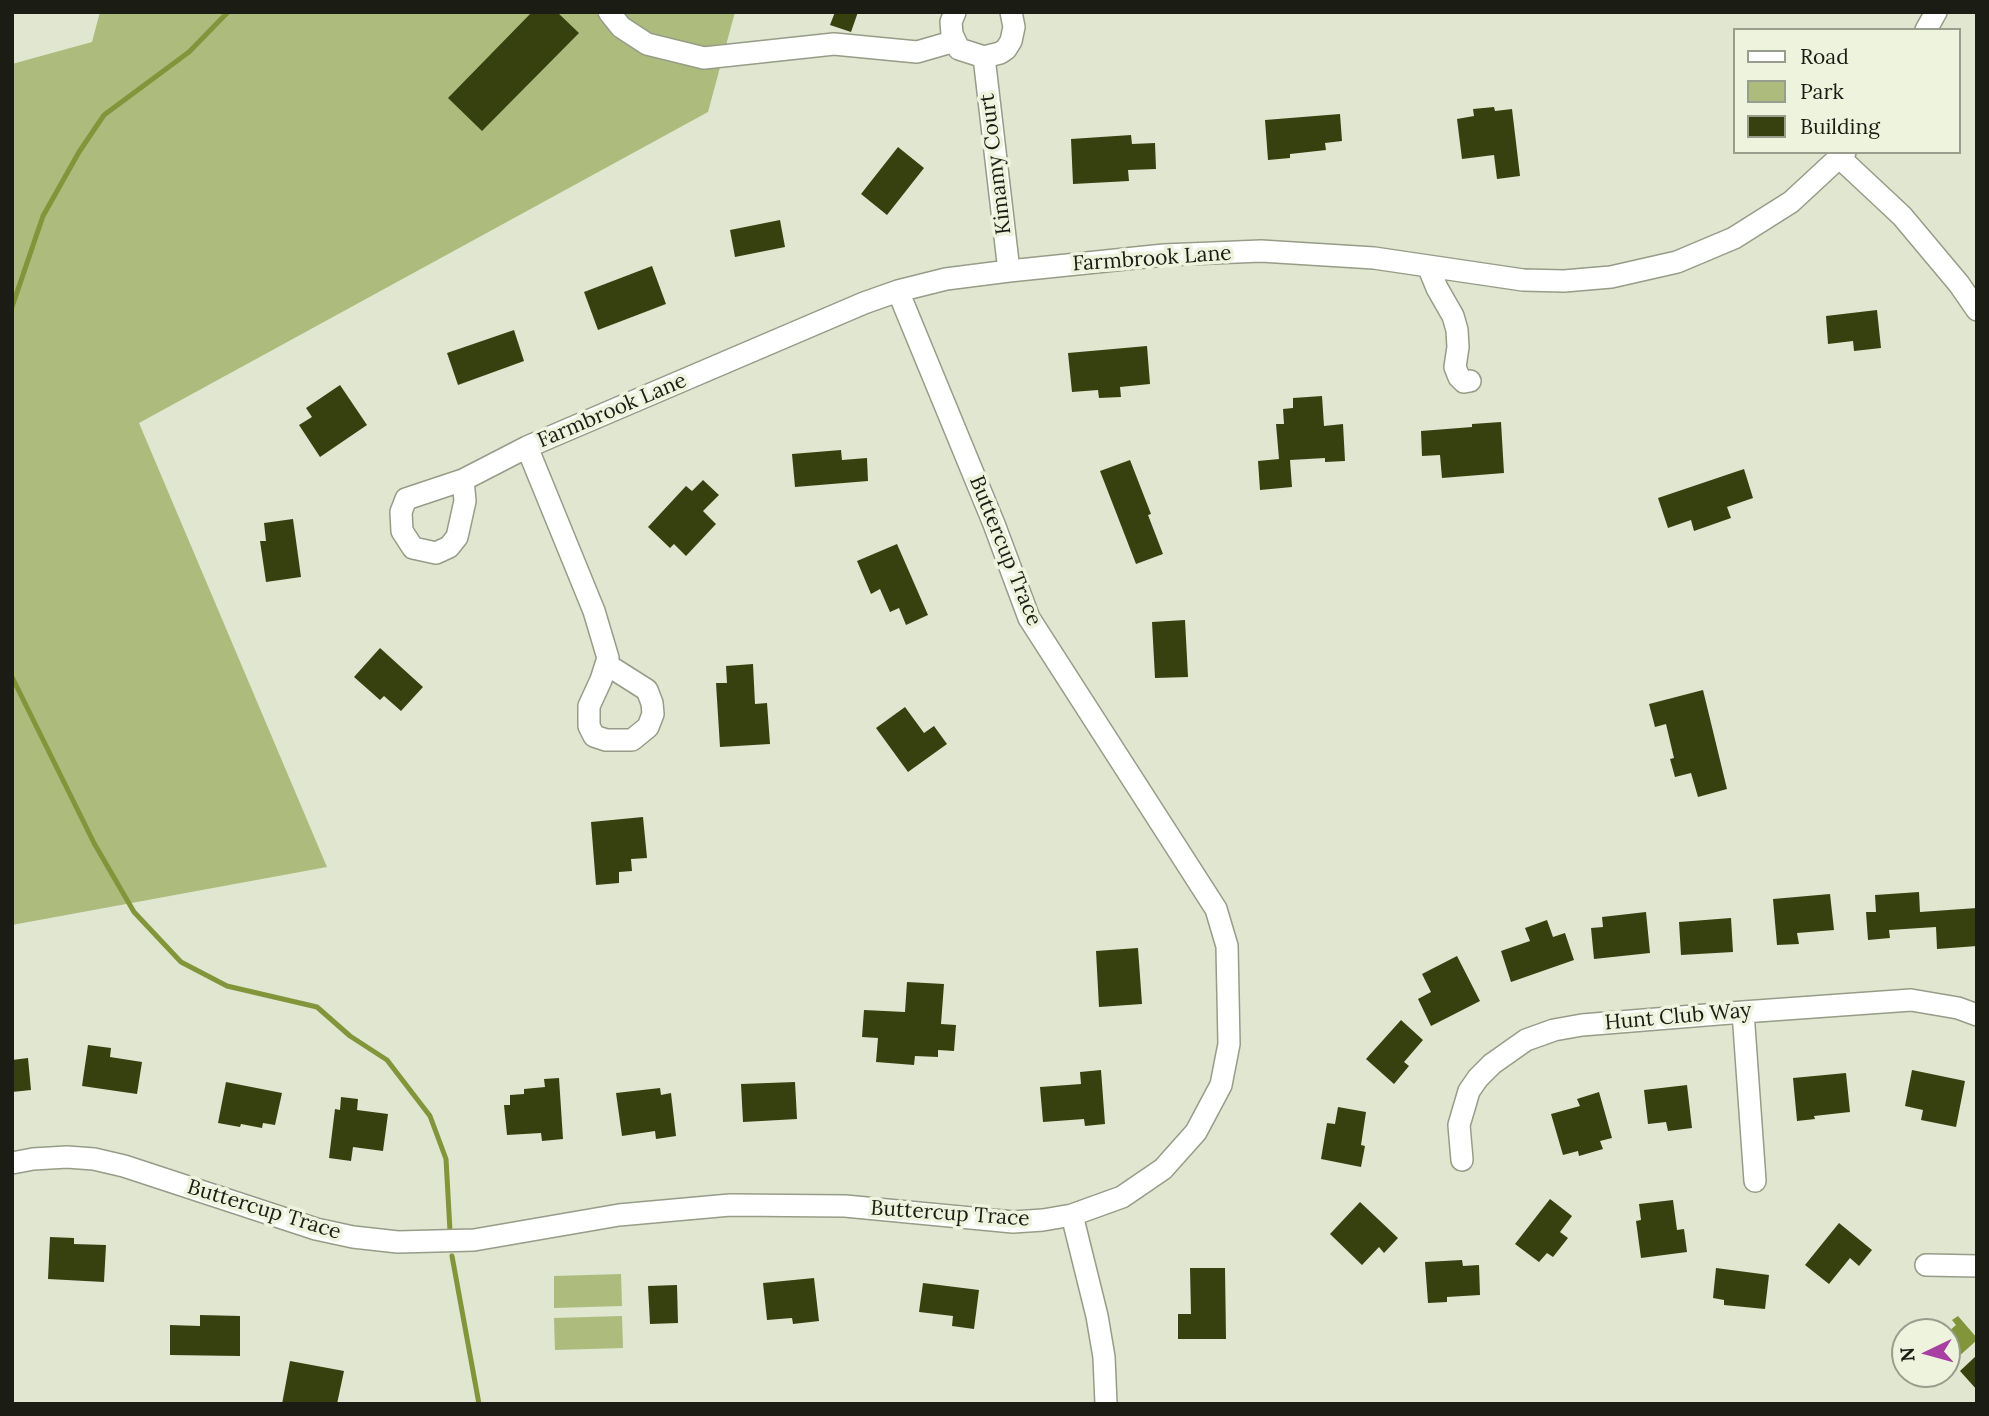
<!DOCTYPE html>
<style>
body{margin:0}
#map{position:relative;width:1989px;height:1416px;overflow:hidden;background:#e0e6d0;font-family:Lora,serif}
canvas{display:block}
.frame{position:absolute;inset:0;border:14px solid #1b1d15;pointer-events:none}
.legend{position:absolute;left:1733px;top:28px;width:228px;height:126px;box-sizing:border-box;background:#edf3dd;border:2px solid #999d8d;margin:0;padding:9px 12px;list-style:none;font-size:21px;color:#1b1d15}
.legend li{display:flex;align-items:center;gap:14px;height:35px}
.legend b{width:35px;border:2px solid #999d8d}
.north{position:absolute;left:1891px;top:1318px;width:70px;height:70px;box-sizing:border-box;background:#edf3dd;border:2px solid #999d8d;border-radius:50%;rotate:265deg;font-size:19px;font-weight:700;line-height:28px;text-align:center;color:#1b1d15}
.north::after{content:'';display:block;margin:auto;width:24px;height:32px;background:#a840a4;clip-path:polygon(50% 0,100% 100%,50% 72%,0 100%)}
</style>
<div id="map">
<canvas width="1989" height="1416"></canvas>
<div class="frame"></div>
<ul class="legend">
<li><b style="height:9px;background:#fff"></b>Road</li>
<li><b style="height:19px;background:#adbc7d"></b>Park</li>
<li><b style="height:19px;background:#374110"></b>Building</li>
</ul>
<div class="north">N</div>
</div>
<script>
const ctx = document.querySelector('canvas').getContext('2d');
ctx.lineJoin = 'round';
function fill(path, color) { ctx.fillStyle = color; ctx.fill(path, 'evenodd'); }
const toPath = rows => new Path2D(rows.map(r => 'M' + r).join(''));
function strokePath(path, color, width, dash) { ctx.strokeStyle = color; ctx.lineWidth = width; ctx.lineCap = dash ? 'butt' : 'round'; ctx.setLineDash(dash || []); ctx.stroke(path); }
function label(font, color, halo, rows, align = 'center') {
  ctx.font = font + ' Lora,serif'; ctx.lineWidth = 7; ctx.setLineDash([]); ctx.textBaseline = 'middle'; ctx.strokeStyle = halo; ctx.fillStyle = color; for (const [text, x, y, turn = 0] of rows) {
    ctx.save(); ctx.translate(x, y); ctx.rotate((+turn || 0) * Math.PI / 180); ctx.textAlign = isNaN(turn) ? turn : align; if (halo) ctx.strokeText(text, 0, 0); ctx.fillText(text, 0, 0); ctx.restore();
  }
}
fill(toPath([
 [100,12,735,12,708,112,139,423,327,867,12,925,12,64,92,42],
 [621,1274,622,1306,554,1308,554,1276],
 [622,1316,623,1348,555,1350,554,1318]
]), '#adbc7d');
fill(toPath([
 [1958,1316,1977,1338,1977,1340,1947,1367,1947,1333,1956,1325,1952,1320]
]), '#83953a');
strokePath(toPath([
 [12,307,43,216,79,152,104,115,189,52,228,12],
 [12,677,94,843,134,912,181,962,227,986,317,1007,350,1036,387,1060,430,1116,446,1159,450,1231],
 [452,1256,479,1404]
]), '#83953a', 5);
fill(toPath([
 [532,12,557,12,579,33,482,131,448,98],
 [835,12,858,12,851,32,830,25],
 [1494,107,1495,111,1512,109,1520,176,1497,179,1494,155,1462,159,1457,119,1474,116,1473,109],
 [1340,114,1342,141,1325,143,1326,150,1290,154,1290,158,1268,160,1265,120],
 [1131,135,1132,144,1155,143,1156,169,1128,170,1129,181,1073,184,1071,139],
 [898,147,924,168,887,215,861,194],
 [780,220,785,247,735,257,730,230],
 [652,266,666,304,598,330,584,292],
 [1877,310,1881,348,1854,351,1853,341,1828,344,1826,316],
 [514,330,524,361,458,385,447,353],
 [1147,346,1150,384,1120,387,1121,397,1099,398,1098,390,1072,392,1068,353],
 [340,385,367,425,320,457,299,425,312,417,306,408],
 [1322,396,1324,426,1343,424,1345,461,1325,462,1325,458,1290,460,1292,487,1260,490,1258,461,1279,459,1276,424,1284,424,1283,409,1293,408,1293,398],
 [1501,422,1504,473,1442,478,1440,455,1422,456,1421,431,1472,427,1472,424],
 [841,450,842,460,867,458,868,481,795,487,792,454],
 [1130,460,1151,514,1148,515,1163,554,1136,564,1100,471],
 [1744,469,1753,498,1727,507,1731,518,1694,531,1691,520,1668,528,1658,498],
 [703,480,719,495,703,511,716,524,686,556,674,544,670,548,648,527,686,486,692,491],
 [293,519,301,577,266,582,260,541,266,541,264,523],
 [897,544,928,615,906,625,899,608,890,612,880,589,871,594,857,561],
 [1185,620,1188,677,1155,678,1152,622],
 [380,648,423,687,401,711,384,696,380,700,354,677],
 [753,664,755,704,767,703,770,744,720,747,716,683,727,683,726,666],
 [1703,690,1727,789,1698,797,1691,773,1675,777,1670,759,1674,758,1666,724,1655,727,1649,704],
 [905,707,924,733,934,726,947,744,908,772,876,728],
 [643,817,647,858,631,859,632,871,619,872,619,883,596,885,591,822],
 [1919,892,1920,912,1977,908,1977,946,1937,949,1936,927,1889,930,1890,938,1868,940,1866,912,1876,912,1875,895],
 [1830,894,1834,930,1797,933,1799,944,1777,945,1773,899],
 [1646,912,1650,953,1594,959,1591,928,1603,927,1602,917],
 [1731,918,1733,952,1681,955,1679,922],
 [1547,920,1553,937,1565,933,1574,960,1511,982,1501,951,1530,941,1525,928],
 [1138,948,1142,1004,1099,1007,1096,951],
 [1457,956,1480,1001,1431,1026,1418,999,1431,992,1422,974],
 [907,982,944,984,941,1024,956,1025,954,1051,938,1050,938,1057,915,1056,914,1065,876,1062,878,1038,862,1037,864,1010,905,1012],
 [1401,1020,1423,1040,1404,1062,1409,1066,1394,1084,1366,1059],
 [88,1045,111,1048,110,1057,142,1062,137,1094,82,1086],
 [28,1058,31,1090,12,1092,12,1060],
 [1101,1070,1105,1124,1085,1126,1084,1119,1043,1122,1040,1087,1081,1084,1080,1072],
 [1912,1070,1965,1081,1956,1127,1921,1120,1923,1110,1905,1106],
 [1846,1073,1850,1112,1814,1116,1815,1119,1797,1121,1793,1078],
 [559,1078,563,1139,542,1141,541,1133,507,1135,504,1105,510,1105,510,1095,524,1094,524,1089,545,1087,544,1079],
 [226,1082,282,1093,275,1125,263,1123,262,1128,241,1124,240,1127,218,1123],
 [795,1082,797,1119,743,1122,741,1084],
 [1687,1085,1692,1128,1668,1131,1666,1122,1648,1124,1644,1090],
 [660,1088,661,1095,671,1093,676,1136,656,1139,655,1131,622,1136,616,1093],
 [1599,1092,1612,1138,1600,1141,1603,1149,1579,1156,1578,1151,1563,1155,1551,1114,1580,1106,1577,1099],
 [341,1097,358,1099,357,1110,388,1114,383,1151,353,1147,351,1161,329,1158,335,1109,340,1110],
 [1338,1107,1366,1112,1361,1145,1365,1146,1361,1167,1321,1159,1327,1123,1335,1124],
 [1550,1199,1572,1216,1560,1232,1568,1238,1553,1257,1547,1253,1539,1262,1515,1244],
 [1673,1200,1677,1230,1684,1229,1687,1252,1641,1258,1636,1221,1641,1220,1639,1204],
 [1360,1202,1398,1238,1384,1253,1379,1247,1362,1265,1330,1234],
 [1839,1223,1872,1250,1859,1266,1850,1258,1829,1284,1805,1265],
 [50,1237,74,1238,74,1244,106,1245,104,1282,48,1279],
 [1462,1260,1463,1266,1479,1265,1480,1295,1447,1297,1447,1302,1428,1303,1425,1262],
 [1190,1268,1225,1268,1226,1339,1178,1339,1178,1314,1191,1314],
 [1716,1268,1769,1275,1765,1309,1724,1305,1724,1300,1713,1298],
 [814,1278,819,1321,793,1324,792,1318,767,1320,763,1283],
 [923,1283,979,1290,974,1329,952,1326,953,1316,919,1312],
 [677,1285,678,1323,650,1324,648,1286],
 [200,1315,240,1316,240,1356,170,1355,170,1325,200,1326],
 [1977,1355,1977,1390,1960,1371],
 [290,1361,344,1371,337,1404,282,1404]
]), '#374110');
const minor = toPath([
 [609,12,621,27,647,44,704,58,834,44,917,52,955,41],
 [955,12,951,22,952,34,959,49,984,57,1000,53,1006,49,1011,41,1014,27,1011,12],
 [1926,30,1936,12],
 [984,57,1009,271],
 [1840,158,1902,216,1959,284,1977,310],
 [1428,266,1437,288,1453,316,1457,330,1458,347,1455,367,1459,377,1464,382,1470,381],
 [527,447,594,611,608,658,601,680,589,706,589,726,594,736,606,740,632,740,648,727,653,714,652,703,647,690,606,664],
 [463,480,465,501,457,537,449,547,436,553,413,548,402,531,401,512,406,499,463,480,527,447,864,303,898,291,946,279,1009,271,1164,255,1261,251,1374,258,1523,280,1564,281,1611,277,1677,262,1734,238,1791,202,1845,152],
 [1743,1012,1755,1181],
 [1462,1160,1459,1125,1469,1091,1478,1078,1492,1064,1526,1040,1554,1030,1582,1025,1743,1012,1911,1000,1958,1008,1977,1015],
 [12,1163,33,1159,67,1157,94,1159,124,1166,316,1229,353,1237,398,1242,474,1240,619,1215,730,1205,845,1206,1013,1222,1043,1220,1072,1215,1122,1197,1163,1169,1196,1132,1221,1085,1229,1044,1227,946,1216,909,1029,618,994,524,898,291],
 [1072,1215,1097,1316,1104,1357,1106,1404],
 [1926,1265,1977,1266]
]);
strokePath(minor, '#969c87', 24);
strokePath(minor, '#fff', 21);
label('21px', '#1b1d15', '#edf3dd', [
 ["Kimamy Court",996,164,-97],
 ["Farmbrook Lane",1152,259,-4],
 ["Farmbrook Lane",612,411,-23],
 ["Buttercup Trace",1005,551,68],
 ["Hunt Club Way",1678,1017,-5],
 ["Buttercup Trace",264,1210,17],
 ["Buttercup Trace",950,1214,4]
]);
</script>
